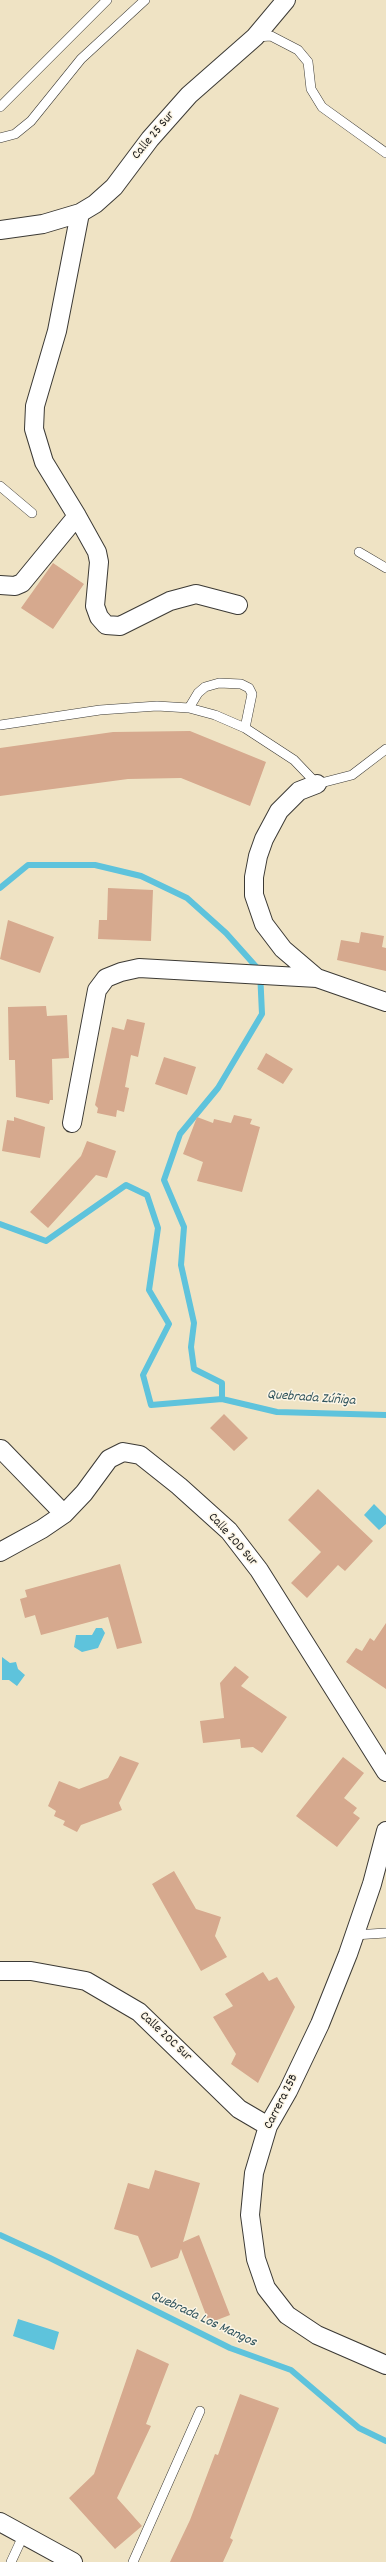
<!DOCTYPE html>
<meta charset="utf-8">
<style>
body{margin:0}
canvas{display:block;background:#efe3c4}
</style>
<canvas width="386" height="2562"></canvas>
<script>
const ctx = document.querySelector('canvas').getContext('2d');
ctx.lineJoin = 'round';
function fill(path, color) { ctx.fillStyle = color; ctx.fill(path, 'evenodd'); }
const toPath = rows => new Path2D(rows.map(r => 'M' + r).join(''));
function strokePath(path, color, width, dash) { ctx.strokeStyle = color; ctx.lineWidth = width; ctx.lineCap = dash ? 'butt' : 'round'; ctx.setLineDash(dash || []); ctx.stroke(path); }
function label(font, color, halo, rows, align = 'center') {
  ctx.font = font + ' Dekko,sans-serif'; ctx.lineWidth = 3; ctx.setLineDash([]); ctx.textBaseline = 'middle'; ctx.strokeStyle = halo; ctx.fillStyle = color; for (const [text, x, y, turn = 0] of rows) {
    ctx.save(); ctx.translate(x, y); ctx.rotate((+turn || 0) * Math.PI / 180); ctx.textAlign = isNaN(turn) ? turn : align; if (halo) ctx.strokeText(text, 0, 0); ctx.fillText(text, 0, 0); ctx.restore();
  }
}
fill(toPath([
 [374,1504,386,1516,386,1524,379,1530,364,1515],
 [96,1628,102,1628,105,1633,98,1648,82,1652,74,1647,76,1635,92,1635],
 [2,1657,10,1663,16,1662,18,1669,25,1675,17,1686,9,1680,2,1680],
 [18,2319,59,2332,54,2350,13,2336]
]), '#5ec3dc');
strokePath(toPath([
 [0,888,28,865,95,865,141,876,187,898,226,933,260,971,262,1014,218,1088,180,1134,164,1180,184,1227,181,1265,194,1323,191,1347,194,1369,222,1383,222,1399],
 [0,1224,46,1241,126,1185,147,1195,158,1228,149,1290,169,1324,143,1375,151,1405,222,1399,277,1412,386,1415],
 [0,2235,50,2258,230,2348,291,2370,359,2428,386,2441]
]), '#5ec3dc', 6);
fill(toPath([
 [53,563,84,584,53,629,21,608],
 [190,731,266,762,250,806,181,778,128,779,0,796,0,748,113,732],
 [108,888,153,890,151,941,98,939,99,920,107,920],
 [8,920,54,937,40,973,0,959],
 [361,932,384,936,382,947,386,948,386,971,337,960,341,940,359,943],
 [46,1006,47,1016,67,1015,69,1058,52,1059,53,1100,50,1100,49,1104,16,1097,15,1060,9,1060,8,1007],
 [127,1019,145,1023,138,1057,131,1055,125,1087,129,1088,124,1112,117,1110,116,1117,97,1113,98,1108,95,1105,112,1027,124,1030],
 [266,1053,293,1069,283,1084,257,1069],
 [164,1057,196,1067,187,1095,155,1084],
 [234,1115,252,1119,250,1124,260,1127,242,1192,197,1181,203,1162,183,1154,197,1117,213,1123,214,1119,231,1123],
 [14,1117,45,1127,40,1158,2,1151,7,1120,14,1121],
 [87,1141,116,1151,107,1178,96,1175,48,1228,30,1212,81,1156],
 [224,1414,248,1438,234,1451,210,1428],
 [318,1489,373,1541,345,1571,338,1565,307,1598,291,1583,321,1552,288,1520],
 [120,1564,142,1643,117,1649,108,1617,41,1635,35,1615,25,1618,20,1599,27,1597,25,1590],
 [386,1623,386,1689,346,1662,356,1648,362,1651,370,1638,374,1641],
 [235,1666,249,1677,241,1686,287,1717,262,1753,253,1747,241,1748,240,1739,203,1743,200,1721,224,1718,220,1683],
 [120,1756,139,1763,119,1803,122,1810,81,1825,77,1832,63,1825,65,1821,54,1816,56,1811,48,1806,59,1781,79,1789,108,1778],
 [343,1757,364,1773,344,1798,357,1808,353,1813,360,1818,337,1847,296,1816],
 [174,1871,196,1909,221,1917,215,1936,227,1957,201,1971,152,1884],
 [263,1972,269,1981,277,1977,295,2007,258,2083,231,2064,236,2054,213,2017,233,2006,225,1994],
 [155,2170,200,2183,183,2242,199,2235,230,2315,209,2323,181,2249,178,2258,151,2268,138,2236,114,2229,128,2183,149,2189],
 [137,2349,169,2364,146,2424,151,2426,117,2498,142,2526,115,2549,69,2498,94,2474],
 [240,2394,279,2408,230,2538,233,2540,223,2562,170,2562,190,2520,215,2454,218,2455]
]), '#d6a98e');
const lane = toPath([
 [256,37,271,36,298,50,308,62,311,89,322,107,386,153],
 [0,107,107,0],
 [0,138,15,134,31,121,81,59,145,0],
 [0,486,32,513],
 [359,552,386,568],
 [189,708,198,693,205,687,219,683,241,684,249,688,252,694,245,728],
 [0,725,100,710,157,706,189,708,215,715,245,728,294,760,317,784,352,775,386,749],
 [354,1935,386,1933],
 [11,2562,24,2534],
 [133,2562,200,2411]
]);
const street = toPath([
 [0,230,43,224,80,213,95,204,114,187,150,139,189,95,255,37,286,0],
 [77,516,97,552,99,562,95,606,99,617,106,625,120,626,170,601,196,594,238,605],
 [0,585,15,586,22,583,77,516,44,462,34,429,35,406,57,331,80,213],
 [317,784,299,791,279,811,264,839,258,856,254,877,254,895,264,924,283,949,317,978,386,1002],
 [72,1123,97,990,106,978,121,972,139,968,317,978],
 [1,1449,64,1514],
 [0,1552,42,1529,64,1514,84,1493,109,1459,123,1452,140,1455,179,1486,229,1531,259,1570,386,1772],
 [386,1831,372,1884,348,1954,320,2024,288,2091,268,2126,254,2173,250,2215,256,2259,266,2288,287,2315,317,2335,386,2365],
 [0,1971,31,1971,86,1981,139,2012,239,2109,268,2126],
 [0,2522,73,2562]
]);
strokePath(lane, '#3c3a35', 10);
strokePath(street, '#3c3a35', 20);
strokePath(lane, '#fff', 9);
strokePath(street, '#fff', 18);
label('13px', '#1c1c1c', '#fcf5e5', [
 ["Calle 25 Sur",154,136,-50],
 ["Calle 20D Sur",232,1540,48],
 ["Calle 20C Sur",165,2037,43],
 ["Carrera 25B",282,2102,-63]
]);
label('italic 14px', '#33565f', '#fcf5e5', [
 ["Quebrada Zúñiga",311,1399,4],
 ["Quebrada Los Mangos",203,2320,25]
]);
</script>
